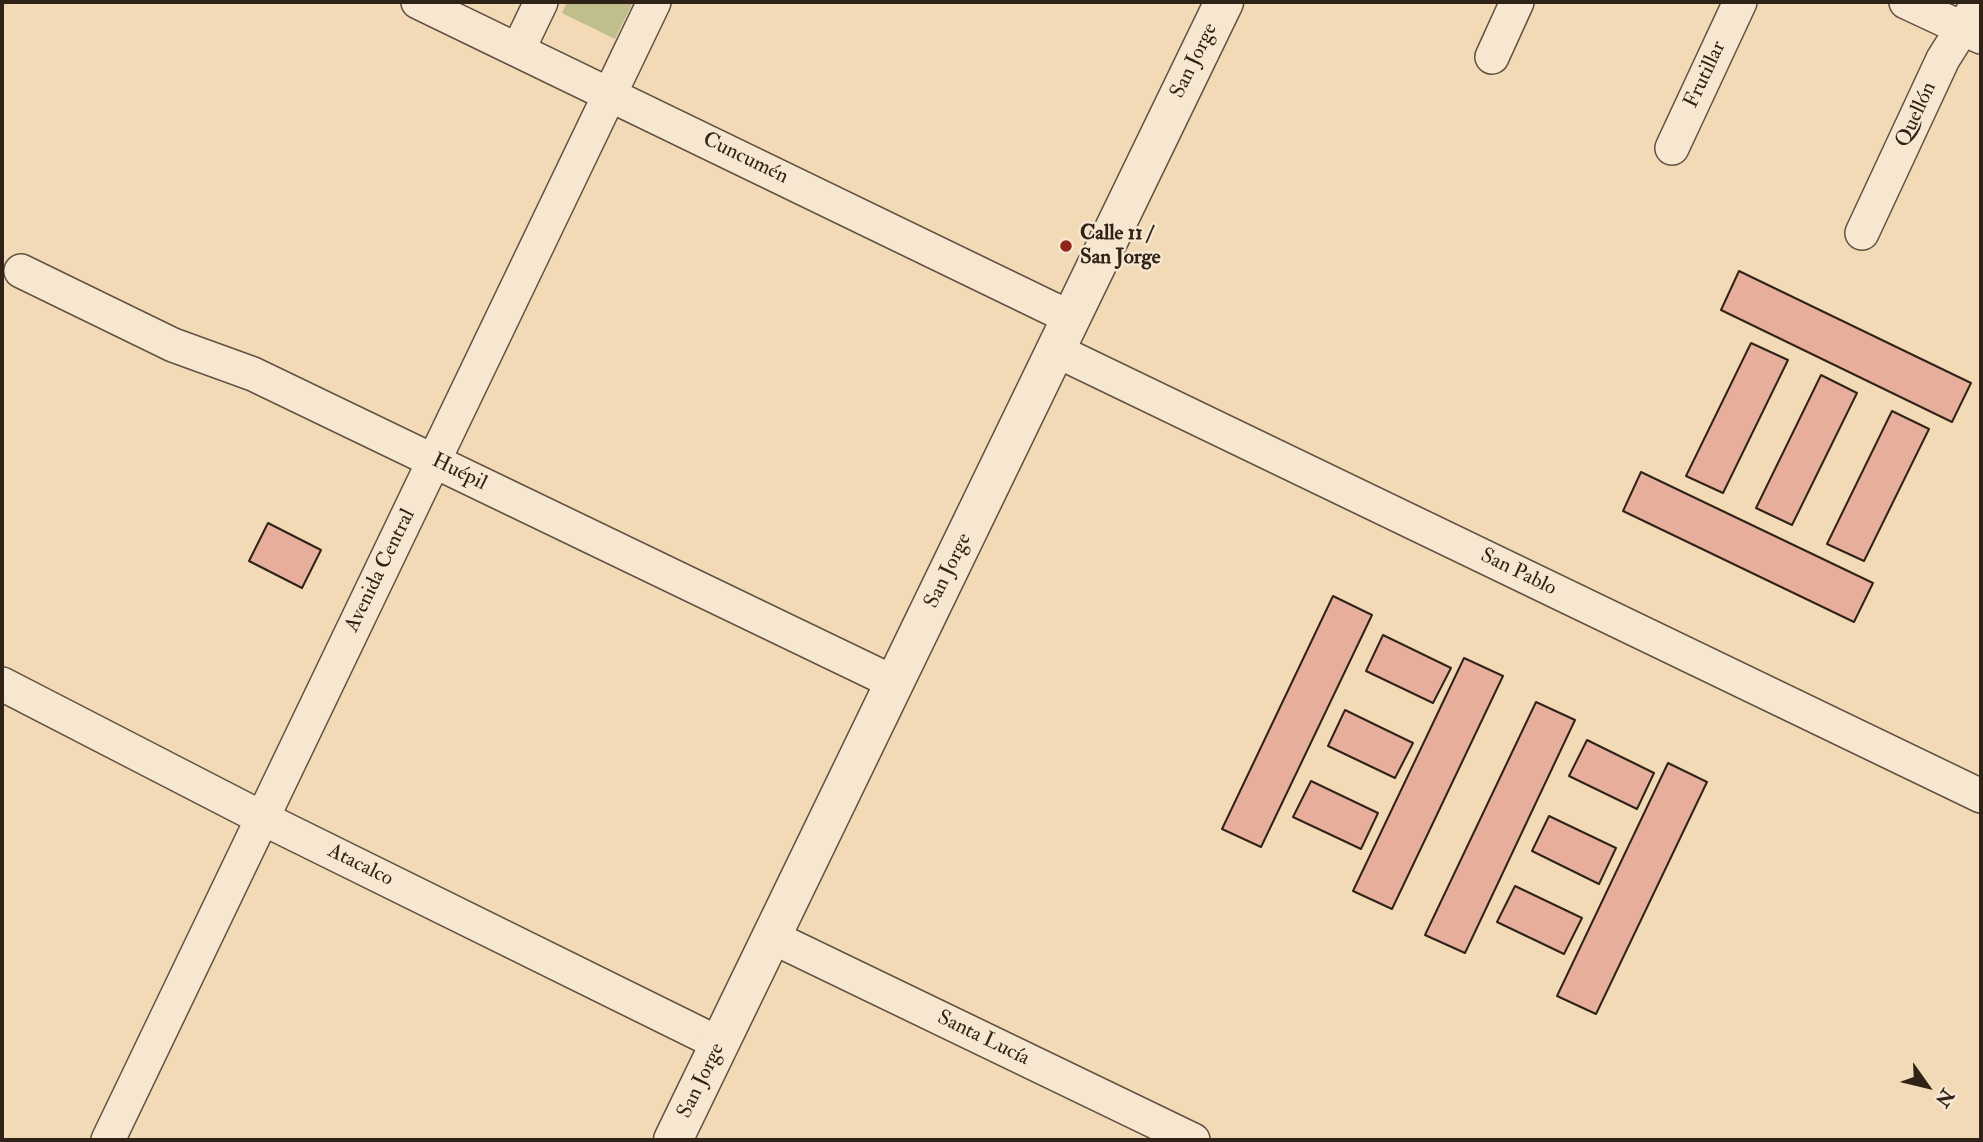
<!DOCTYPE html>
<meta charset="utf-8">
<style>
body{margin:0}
#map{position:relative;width:1983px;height:1142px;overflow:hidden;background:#f2dab7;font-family:"IM FELL Double Pica",serif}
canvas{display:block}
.frame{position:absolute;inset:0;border:4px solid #2f2318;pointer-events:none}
.north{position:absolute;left:1892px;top:1051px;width:70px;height:70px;-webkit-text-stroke:5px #f7e7d0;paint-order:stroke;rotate:124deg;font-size:19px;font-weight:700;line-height:28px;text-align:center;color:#2f2318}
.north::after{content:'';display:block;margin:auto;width:24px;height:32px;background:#2f2318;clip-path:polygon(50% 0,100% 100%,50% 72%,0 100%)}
</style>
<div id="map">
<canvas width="1983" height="1142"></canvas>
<div class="frame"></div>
<div class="north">N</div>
</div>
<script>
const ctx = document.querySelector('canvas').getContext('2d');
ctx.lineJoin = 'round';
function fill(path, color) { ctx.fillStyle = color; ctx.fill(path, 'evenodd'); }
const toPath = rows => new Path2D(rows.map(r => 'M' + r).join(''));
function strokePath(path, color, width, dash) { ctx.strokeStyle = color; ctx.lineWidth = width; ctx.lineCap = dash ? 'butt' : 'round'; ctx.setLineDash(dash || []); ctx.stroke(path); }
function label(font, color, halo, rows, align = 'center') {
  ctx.font = font + ' "IM FELL Double Pica",serif'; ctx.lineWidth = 5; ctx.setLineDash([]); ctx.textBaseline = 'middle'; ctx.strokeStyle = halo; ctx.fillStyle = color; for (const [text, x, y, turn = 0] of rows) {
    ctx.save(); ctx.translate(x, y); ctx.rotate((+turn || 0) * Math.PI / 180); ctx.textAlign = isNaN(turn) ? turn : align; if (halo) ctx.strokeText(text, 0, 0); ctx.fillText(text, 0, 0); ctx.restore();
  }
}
fill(toPath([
 [567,2,633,2,615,39,562,13]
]), '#c0be8a');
const building = toPath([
 [1739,271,1971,383,1952,422,1721,310,1739,271],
 [1751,343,1788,360,1723,493,1686,476,1751,343],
 [1821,375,1857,393,1792,525,1756,508,1821,375],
 [1892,411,1929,429,1864,561,1827,544,1892,411],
 [1641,472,1873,583,1854,622,1623,511,1641,472],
 [268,523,321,550,302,588,249,561,268,523],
 [1333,596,1372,615,1261,847,1222,829,1333,596],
 [1383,635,1451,668,1433,703,1366,671,1383,635],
 [1464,658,1503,676,1392,909,1353,891,1464,658],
 [1536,702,1575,720,1465,953,1425,935,1536,702],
 [1345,710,1413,743,1395,778,1328,746,1345,710],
 [1587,740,1654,773,1637,809,1569,776,1587,740],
 [1668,763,1707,782,1596,1014,1557,996,1668,763],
 [1311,781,1378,813,1361,849,1293,817,1311,781],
 [1549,816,1616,848,1599,884,1532,851,1549,816],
 [1515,886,1582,918,1564,954,1497,922,1515,886]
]);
fill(building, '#e6ae9b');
strokePath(building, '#2f2318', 2);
const minor = toPath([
 [418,2,1071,318],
 [1906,2,1981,37],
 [518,50,541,2],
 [1492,57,1517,2],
 [1672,148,1740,2],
 [1862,233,1943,59,1979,2],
 [21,271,173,345,253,374,895,683],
 [1055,350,1981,796],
 [2,684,262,818,720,1044],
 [772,937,1193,1140],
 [108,1140,654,2]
]);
const tertiary = toPath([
 [673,1140,1224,2]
]);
strokePath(minor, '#605140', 36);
strokePath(tertiary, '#605140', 41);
strokePath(minor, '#f7e7d0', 33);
strokePath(tertiary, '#f7e7d0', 38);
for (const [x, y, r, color] of [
 [1066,246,7,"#8f2418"]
]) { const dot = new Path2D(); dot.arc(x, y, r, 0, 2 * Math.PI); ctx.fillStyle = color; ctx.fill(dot); strokePath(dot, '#f7e7d0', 2.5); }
label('21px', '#2f2318', '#f7e7d0', [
 ["San Jorge",1195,61,-64],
 ["Frutillar",1706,75,-65],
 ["Quellón",1917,115,-65],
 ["Cuncumén",745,159,26],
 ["Huépil",459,473,26],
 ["Avenida Central",381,571,-64],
 ["San Jorge",949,571,-64],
 ["San Pablo",1518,573,26],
 ["Atacalco",360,866,26],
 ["Santa Lucía",983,1039,26],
 ["San Jorge",702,1081,-64]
]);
label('bold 21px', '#2f2318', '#f7e7d0', [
 ["Calle 11 /",1080,234],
 ["San Jorge",1080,258]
], 'left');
</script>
